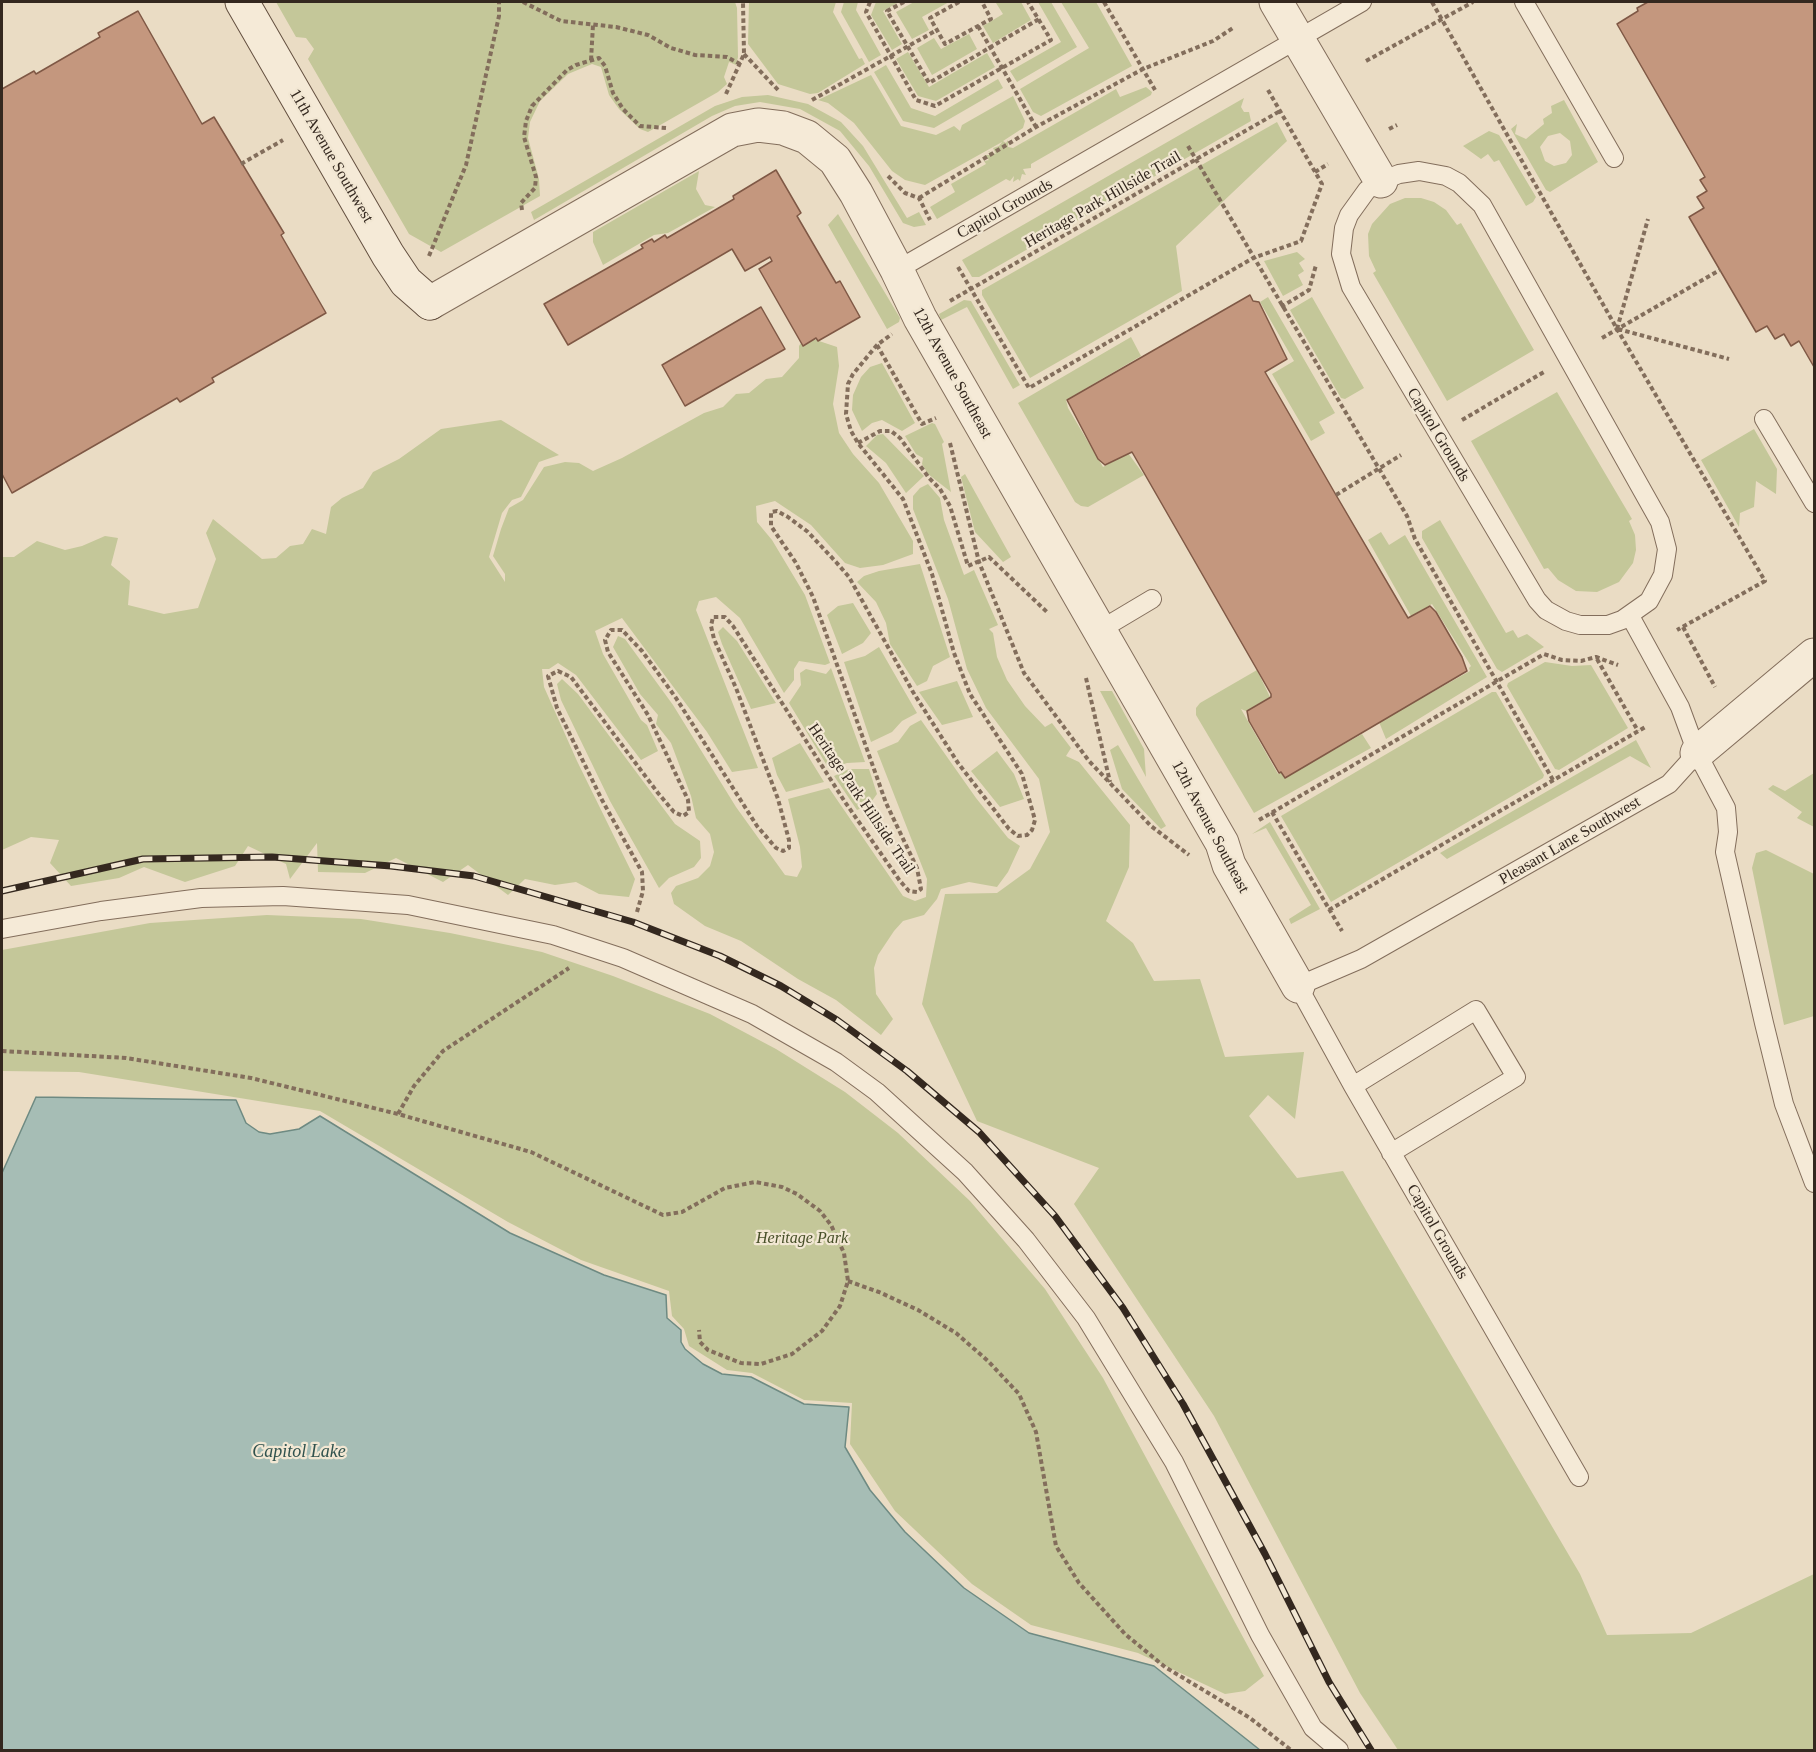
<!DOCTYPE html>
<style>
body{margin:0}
#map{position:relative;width:1816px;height:1752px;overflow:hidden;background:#eadcc4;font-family:"Times New Roman",serif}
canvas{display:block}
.frame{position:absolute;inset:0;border:3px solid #34281f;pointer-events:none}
</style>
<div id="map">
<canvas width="1816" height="1752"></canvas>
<div class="frame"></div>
</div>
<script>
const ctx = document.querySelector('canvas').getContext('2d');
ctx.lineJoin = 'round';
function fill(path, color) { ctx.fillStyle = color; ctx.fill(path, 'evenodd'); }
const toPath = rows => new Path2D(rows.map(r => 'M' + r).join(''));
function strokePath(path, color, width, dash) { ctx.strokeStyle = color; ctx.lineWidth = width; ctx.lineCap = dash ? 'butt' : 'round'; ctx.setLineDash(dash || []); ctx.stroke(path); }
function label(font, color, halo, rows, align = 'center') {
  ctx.font = font + ' "Times New Roman",serif'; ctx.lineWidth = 4.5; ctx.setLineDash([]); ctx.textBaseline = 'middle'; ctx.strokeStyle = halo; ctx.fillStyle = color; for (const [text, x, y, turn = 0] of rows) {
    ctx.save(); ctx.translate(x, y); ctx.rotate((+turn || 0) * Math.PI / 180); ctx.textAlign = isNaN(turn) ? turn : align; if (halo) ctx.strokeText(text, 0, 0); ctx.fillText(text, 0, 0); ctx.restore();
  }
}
fill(toPath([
 [276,2,735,2,737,8,738,57,736,65,729,62,724,77,727,84,718,92,648,132,640,129,619,109,609,95,601,67,592,64,568,74,540,101,530,122,528,138,539,179,540,196,441,252,409,234,308,59,314,49,306,38,296,37],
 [749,2,836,2,833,12,859,59,862,58,865,64,818,93,810,94,778,84,748,44],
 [844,2,858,2,856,10,881,55,869,62,841,12],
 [876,2,899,2,883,11,902,44,892,50,871,15],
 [914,2,949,2,922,17,929,30,912,39,896,12],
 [999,2,1021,2,1031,20,993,43,983,26,1003,14,996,3],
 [1038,2,1051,2,1077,47,1017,82,1010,71,1061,42],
 [1061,2,1096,2,1132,66,1041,116,1033,112,1020,89,1089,48],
 [969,34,977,49,932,75,917,48,934,38,941,49],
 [908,52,929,87,987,53,995,67,936,101,918,96,896,59],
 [886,65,911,108,935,116,998,79,1003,88,934,128,903,121,874,72],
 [871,75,901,126,936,135,954,126,960,131,962,125,1013,96,1025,121,1023,128,1003,141,1006,143,1008,140,1008,147,1013,148,1116,89,1120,97,1146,87,1152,92,1151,95,1031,164,1031,168,1023,169,1026,175,1022,174,1020,181,1018,179,1013,182,1014,176,1010,181,1006,179,937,219,930,207,955,192,951,184,986,164,984,161,989,160,984,155,992,155,988,151,996,154,993,148,999,146,1002,142,925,185,905,180,892,171,854,123,828,103,818,100],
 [768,95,808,104,841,122,863,146,907,218,919,212,926,225,914,227,903,223,869,166,840,131,800,109,760,102,735,106,712,116,534,220,531,212,715,106,742,97],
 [1244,98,1241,107,1244,112,1249,112,1251,121,979,277,972,277,962,260],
 [1564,100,1598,162,1550,192,1546,190,1511,129,1517,124,1515,134,1526,139,1544,124,1543,119,1552,113,1551,106],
 [1560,133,1570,141,1572,155,1566,163,1554,166,1545,161,1540,147,1548,136],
 [1277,122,1287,141,1176,246,1182,291,1030,378,982,295,982,290],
 [1489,131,1499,135,1536,197,1533,202,1526,206,1499,160,1494,162,1488,154,1481,159,1463,146],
 [699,171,696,189,705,205,715,207,668,233,654,235,603,265,593,242,593,232],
 [1405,198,1421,198,1434,202,1446,210,1457,225,1461,223,1534,350,1447,401,1373,273,1376,271,1369,256,1368,234,1372,224,1390,204],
 [838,214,900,318,899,322,887,329,828,225],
 [1297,252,1305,259,1299,263,1304,271,1298,275,1303,285,1283,296,1264,261],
 [1268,297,1335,413,1319,422,1325,433,1311,441,1272,374,1294,361,1260,302],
 [1312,297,1364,388,1345,399,1341,398,1290,310],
 [964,300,971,301,1020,385,1013,389,967,307,941,320,939,314],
 [1131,337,1141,356,1066,400,1068,408,1103,467,1128,453,1144,475,1088,507,1081,506,1075,502,1018,403],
 [810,338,837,347,839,366,833,404,839,433,853,454,879,483,913,541,913,554,883,565,860,568,845,563,811,525,775,501,756,506,757,522,772,540,805,595,830,663,825,665,799,661,794,669,794,680,784,693,740,618,716,597,699,601,696,610,758,768,732,772,707,732,622,618,595,631,603,654,641,720,647,725,658,751,641,760,576,675,558,663,549,669,542,669,544,687,577,761,635,879,629,897,599,894,576,882,555,885,525,879,508,895,468,865,443,882,396,858,365,873,318,872,317,843,290,879,286,864,248,846,235,866,185,882,144,867,119,878,71,886,50,863,59,840,31,837,2,850,2,557,14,557,37,541,65,550,82,546,105,536,118,538,111,565,130,581,128,605,164,614,198,608,216,559,206,533,213,519,262,559,276,558,290,546,303,544,312,529,326,534,331,507,342,498,363,488,373,472,399,459,441,429,501,420,559,455,539,462,521,497,512,500,502,513,489,557,505,582,505,574,493,556,501,529,509,508,523,500,544,467,565,462,579,463,593,471,622,458,704,413,723,407,736,394,749,393,766,379,782,377,799,358,799,346,803,340],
 [882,363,915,423,902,431,882,420,872,423,862,431,852,410,853,395,861,377,870,367],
 [1557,392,1632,519,1629,521,1635,535,1636,550,1633,563,1619,582,1597,592,1576,591,1558,580,1548,568,1544,569,1471,441],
 [932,423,935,424,944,442,942,444,951,492,928,474,922,464,923,458,916,454,905,436],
 [1754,429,1777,469,1776,494,1756,481,1754,507,1740,513,1739,527,1701,460],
 [883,434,924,476,906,493,886,463,866,446,877,435],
 [965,474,1011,557,1003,562,975,532,961,477],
 [928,484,940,498,944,520,964,575,974,570,998,625,989,629,993,633,997,657,1007,680,1025,706,1045,727,1052,723,1071,748,1066,756,1079,762,1130,825,1129,867,1106,921,1133,943,1154,981,1200,979,1225,1057,1304,1052,1295,1119,1268,1095,1249,1116,1297,1178,1343,1171,1580,1574,1607,1635,1691,1633,1814,1574,1814,1750,1398,1750,1360,1693,1214,1416,1074,1204,1099,1168,977,1121,922,1004,945,894,997,893,1030,869,1050,832,1039,779,986,708,967,669,948,599,913,509,913,496,920,488],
 [1440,520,1506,633,1513,630,1518,638,1527,634,1544,647,1502,672,1497,669,1422,538,1422,531],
 [1381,532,1389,545,1405,535,1487,677,1386,739,1379,722,1470,671,1469,668,1471,666,1432,604,1411,616,1368,540],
 [920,564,950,657,933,666,927,681,917,686,890,644,886,623,876,602,857,582,864,576,879,571],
 [853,603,871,633,863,643,842,654,827,615,838,606],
 [723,627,737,641,776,703,751,709,722,644,718,632],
 [618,636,625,639,673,705,736,807,785,875,797,877,802,867,800,847,788,799,829,788,903,896,915,901,926,897,927,879,877,751,898,742,910,726,921,720,976,798,1008,838,1020,846,1008,872,997,887,969,882,941,889,937,899,924,915,903,921,894,931,878,955,874,968,876,994,893,1019,881,1035,836,1000,798,979,741,941,705,926,674,904,671,893,676,886,698,878,710,866,714,852,710,834,696,818,691,796,671,743,656,724,658,715,640,694,613,647],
 [879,647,917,713,902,721,892,732,871,742,844,662,865,656],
 [1545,662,1572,666,1591,665,1628,728,1559,770,1555,769,1507,686,1508,683],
 [831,668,865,762,847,763,829,769,789,703,801,685,800,673,806,669,826,674],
 [1257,670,1270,697,1246,711,1241,709,1278,774,1281,772,1284,778,1362,734,1371,748,1254,813,1196,715,1196,708,1200,703],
 [562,679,578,694,675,824,700,841,701,858,694,867,669,878,659,888,610,801,561,700,557,684],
 [957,681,973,717,942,725,919,692],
 [1100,691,1112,691,1144,749,1146,777],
 [1492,692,1496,692,1544,775,1543,778,1331,902,1281,816],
 [1636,740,1651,768,1630,756,1447,859,1440,853],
 [800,743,824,782,786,792,777,775,772,758],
 [1118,745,1166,826,1161,829,1122,789,1110,750],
 [997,751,1014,774,1024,799,1000,807,971,771],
 [849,769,869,769,877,794,869,805,857,810,834,776],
 [1814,773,1814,827,1797,818,1802,812,1768,789,1773,785,1785,791],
 [1270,822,1320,909,1291,924,1289,919,1311,905,1266,828,1252,834],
 [1766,850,1814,874,1814,1016,1784,1025,1752,868,1756,853],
 [267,915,361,919,450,933,542,952,613,976,710,1014,776,1049,845,1092,898,1133,970,1201,1045,1289,1103,1378,1264,1676,1245,1691,1225,1694,1138,1653,1031,1625,972,1584,895,1511,850,1444,852,1403,804,1400,752,1373,727,1370,689,1346,684,1329,672,1316,669,1291,581,1260,508,1222,320,1111,79,1072,2,1071,2,950,150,923]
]), '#c4c799');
const water = toPath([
 [36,1097,236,1100,246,1123,259,1132,270,1134,299,1129,320,1116,510,1233,604,1275,666,1295,667,1318,681,1330,681,1342,685,1349,703,1364,722,1374,751,1377,804,1404,849,1407,845,1447,870,1490,905,1532,964,1588,1029,1633,1154,1666,1260,1750,2,1750,2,1173,36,1097]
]);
fill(water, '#a6bdb5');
strokePath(water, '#6e8a82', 1.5);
const building = toPath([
 [1648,2,1814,2,1814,367,1799,341,1791,346,1784,334,1775,339,1767,326,1756,332,1689,217,1704,208,1697,197,1707,191,1700,180,1705,177,1617,24,1638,11,1637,8,1648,2],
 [138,11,202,124,214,117,284,233,281,235,326,313,212,378,214,382,180,402,177,398,12,493,2,474,2,89,34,71,36,74,100,37,98,33,138,11],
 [776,170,801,213,797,216,836,283,840,281,860,317,818,341,816,338,803,346,759,269,772,261,770,257,745,271,732,249,568,345,544,304,643,248,641,245,652,239,654,242,665,235,667,238,734,199,733,196,776,170],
 [1250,295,1253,301,1259,302,1287,359,1265,372,1336,495,1408,618,1430,606,1436,612,1462,657,1467,671,1285,778,1281,772,1279,773,1249,721,1247,711,1271,697,1271,694,1132,452,1105,465,1098,459,1067,400,1250,295],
 [761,307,785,349,685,406,662,365,761,307]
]);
fill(building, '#c4977e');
strokePath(building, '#7f5845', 1.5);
const lane = toPath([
 [1524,2,1614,158],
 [1419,171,1446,176,1459,183,1482,205,1660,522,1667,549,1663,575,1649,601,1622,620,1608,625,1580,625,1566,621,1546,610,1537,600,1351,287,1341,254,1344,228,1349,215,1367,190,1381,181,1399,174,1419,171],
 [897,270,1362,2],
 [1764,419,1814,503],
 [1630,616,1680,707,1697,753,1726,808,1728,832,1725,852,1764,1023,1784,1104,1814,1183],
 [1100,630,1152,599],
 [2,929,101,911,201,898,283,896,408,905,553,935,623,958,752,1014,836,1062,877,1092,965,1172,1026,1240,1086,1318,1174,1462,1260,1635,1313,1728,1339,1750],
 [1353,1086,1476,1010,1516,1077,1391,1153],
 [1579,1477,1353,1086,1298,986,1361,959,1669,784,1697,753]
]);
const street = toPath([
 [1276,2,1381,181],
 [430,303,732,130,758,125,783,128,807,137,835,160,856,193,897,270,920,318,1222,843,1229,865,1298,986],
 [1697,753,1814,655]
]);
const secondary = toPath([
 [242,2,388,255,406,282,430,303]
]);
strokePath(lane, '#836e5c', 20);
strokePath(street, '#836e5c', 35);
strokePath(secondary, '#645040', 35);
strokePath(toPath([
 [523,2,561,21,616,27,648,35,671,48,695,55,727,57,740,64],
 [870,2,866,12,916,100,935,106,1051,40,1028,2],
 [904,2,887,11,929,83,1039,19],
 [959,2,930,18,945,44,991,19,982,2],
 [1104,2,1155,90],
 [1432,2,1617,329,1765,581,1677,630],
 [978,26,1036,127],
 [744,54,778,90],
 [591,60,593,25],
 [1366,61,1473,2],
 [726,94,744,54,743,2],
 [812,100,937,30],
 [1389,129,1397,125],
 [1188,146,1407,516,1415,539,1553,780],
 [241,164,283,140],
 [1315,172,1328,164],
 [888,176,905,193,919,198,930,220],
 [919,198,1036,127,1143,69,1213,41,1233,28],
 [522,210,521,203,535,188,536,177,524,137,526,121,532,106,567,70,576,65,599,58,605,66,613,93,623,109,640,126,666,128],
 [429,256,466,165,499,16,499,2],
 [958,267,1029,388,1253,258,1301,241,1322,184,1268,90],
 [950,301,1280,111],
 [1281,307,1309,290,1316,265],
 [1617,329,1648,219],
 [1618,329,1729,359],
 [1602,338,1720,270],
 [877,345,922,424,936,418],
 [1462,420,1544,372],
 [858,443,880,431,891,431,900,438,929,478,940,489,950,506,968,566,989,557,1048,613],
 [950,443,979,562,1024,673,1089,761,1151,826,1189,855],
 [1336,495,1401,455],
 [1683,627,1715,687],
 [1597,659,1638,731],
 [1086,678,1110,782],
 [1272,812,1342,931],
 [1259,820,1544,654,1562,660,1581,661,1596,657,1618,665],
 [1329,910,1647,726],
 [637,912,643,891,642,872,602,800,557,708,548,676,558,671,571,677,658,793,674,812,683,816,689,812,688,800,648,715,608,652,605,640,611,630,622,630,642,651,676,698,757,826,776,848,783,851,789,848,789,840,778,799,736,688,714,639,711,626,713,617,725,617,733,626,845,802,900,881,909,891,917,892,921,889,917,868,886,803,813,597,796,563,771,526,771,512,777,511,788,517,808,532,836,562,849,577,913,692,958,763,1009,829,1018,836,1027,835,1032,830,1035,820,1022,774,970,694,954,653,932,574,903,499,858,443,851,431,846,414,848,384,853,374,877,345,892,334],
 [2,1051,126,1058,251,1078,398,1114,531,1152,663,1215,682,1212,725,1188,755,1182,782,1187,797,1194,820,1211,831,1225,844,1253,848,1281,840,1306,822,1331,792,1354,761,1364,741,1363,708,1350,700,1342,699,1330],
 [398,1114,414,1086,443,1051,569,968],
 [848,1281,879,1292,918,1310,956,1333,988,1361,1019,1394,1036,1432,1056,1546,1079,1583,1125,1634,1165,1667,1250,1718,1291,1750]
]), '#836e5c', 4, [4.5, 3]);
strokePath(lane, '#f5ead7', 18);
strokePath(street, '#f5ead7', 33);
strokePath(secondary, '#f5ead7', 33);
const rail = toPath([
 [2,891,143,859,272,857,391,866,474,876,633,922,720,956,781,986,837,1020,907,1071,979,1132,1055,1216,1123,1308,1183,1404,1265,1554,1329,1682,1371,1750]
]);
strokePath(rail, '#34281f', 7);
strokePath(rail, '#f2e7d3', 4.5, [14]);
label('16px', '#34281f', '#f2e7d3', [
 ["11th Avenue Southwest",331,156,60],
 ["Heritage Park Hillside Trail",1103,200,-30],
 ["Capitol Grounds",1005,209,-29],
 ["12th Avenue Southeast",952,373,61],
 ["Capitol Grounds",1438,435,59],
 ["Heritage Park Hillside Trail",861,799,56],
 ["12th Avenue Southeast",1210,827,62],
 ["Pleasant Lane Southwest",1570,841,-30],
 ["Capitol Grounds",1437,1232,60]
]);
label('italic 16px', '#474f28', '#f2e7d3', [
 ["Heritage Park",802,1239]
]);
label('italic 18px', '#30524e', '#f2e7d3', [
 ["Capitol Lake",299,1452]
]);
</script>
